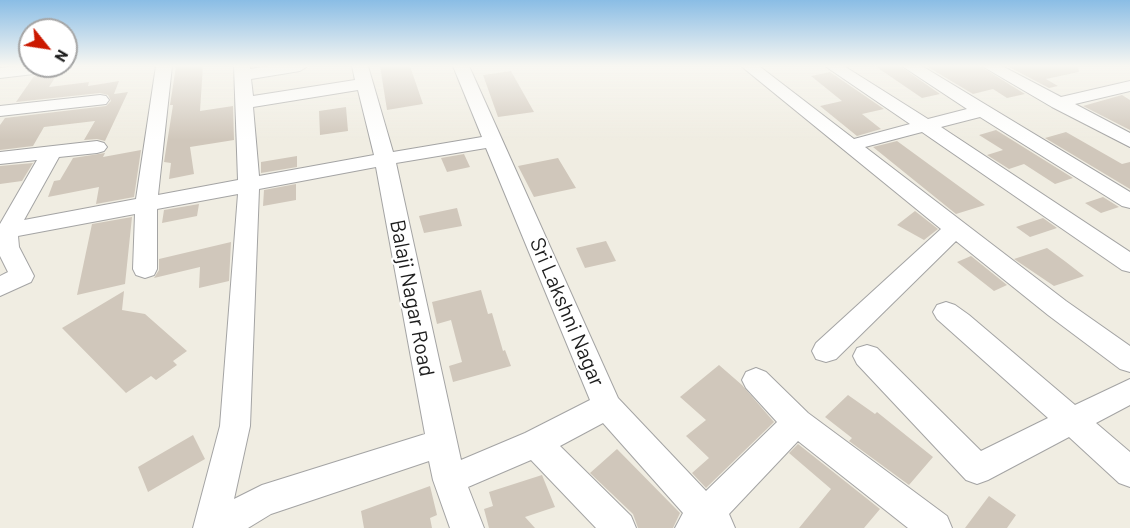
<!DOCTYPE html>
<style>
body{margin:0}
#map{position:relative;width:1130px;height:528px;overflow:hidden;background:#f0ede2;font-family:Barlow,sans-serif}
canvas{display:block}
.north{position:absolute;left:18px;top:18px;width:60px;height:60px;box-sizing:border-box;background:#fff;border:2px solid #a5a5a5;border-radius:50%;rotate:120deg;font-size:16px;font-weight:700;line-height:24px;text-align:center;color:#1d1d1d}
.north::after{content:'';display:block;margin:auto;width:21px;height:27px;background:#cb1900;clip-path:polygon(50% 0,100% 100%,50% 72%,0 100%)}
</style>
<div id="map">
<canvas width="1130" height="528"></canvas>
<div class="north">N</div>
</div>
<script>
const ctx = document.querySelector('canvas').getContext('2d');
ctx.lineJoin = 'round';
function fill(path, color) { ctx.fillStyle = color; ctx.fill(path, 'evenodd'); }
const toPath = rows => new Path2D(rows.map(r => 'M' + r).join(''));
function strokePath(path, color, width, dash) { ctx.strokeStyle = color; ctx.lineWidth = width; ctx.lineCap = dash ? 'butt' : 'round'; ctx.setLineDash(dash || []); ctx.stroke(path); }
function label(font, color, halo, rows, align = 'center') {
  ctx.font = font + ' Barlow,sans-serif'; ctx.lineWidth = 4.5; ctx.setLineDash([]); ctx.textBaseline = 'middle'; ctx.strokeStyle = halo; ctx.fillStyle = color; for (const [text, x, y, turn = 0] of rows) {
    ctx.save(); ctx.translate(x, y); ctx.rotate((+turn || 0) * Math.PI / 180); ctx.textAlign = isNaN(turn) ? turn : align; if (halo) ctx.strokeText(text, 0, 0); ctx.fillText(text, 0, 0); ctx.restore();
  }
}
fill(toPath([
 [176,66,203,66,200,111,233,106,234,140,190,147,194,174,169,179,171,163,164,162,173,105,170,105],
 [380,66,410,66,423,104,387,110],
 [875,66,900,66,940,94,922,98],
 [926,66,980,66,1025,94,1007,98,993,89,973,94],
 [1007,66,1078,66,1079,72,1046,79,1058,86,1049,88],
 [511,71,534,112,498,117,483,75],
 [830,72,884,109,862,114,881,129,857,136,820,106,842,101,811,76],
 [58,73,49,87,89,82,88,86,119,81,114,94,128,92,105,141,97,139,84,140,95,121,44,127,33,146,0,150,0,125,5,118,106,106,111,101,108,95,100,93,16,102,34,76],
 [1122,95,1130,100,1130,130,1083,106],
 [346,107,348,131,320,135,319,111],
 [996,130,1073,178,1055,184,1024,164,1009,169,987,155,1003,150,979,135],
 [1066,132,1122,164,1130,162,1130,189,1045,138],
 [897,141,960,187,985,205,956,214,873,147],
 [141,150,134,197,96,204,99,187,48,197,54,181,60,180,73,158,105,153,103,157],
 [464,154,470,167,447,172,441,158],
 [297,156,297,167,261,173,261,162],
 [558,158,576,188,534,197,518,166],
 [33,163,22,181,0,184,0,166],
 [296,184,296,200,263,206,264,190],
 [1103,197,1119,207,1101,213,1085,203],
 [199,204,197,216,162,223,164,210],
 [457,208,462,226,424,233,419,216],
 [915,211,938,229,924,240,897,225],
 [132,217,125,284,77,295,92,224],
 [1043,218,1057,228,1030,237,1016,227],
 [606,241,616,261,585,268,576,248],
 [231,242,229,281,199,288,200,267,154,278,159,270,159,259],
 [1047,248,1066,262,1084,276,1054,286,1014,259],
 [971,256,1007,285,994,291,957,262],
 [481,290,488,314,492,313,503,351,505,350,511,366,453,382,449,366,462,362,451,320,437,324,432,302],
 [124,291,122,310,145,314,187,351,173,361,177,365,156,380,151,376,126,393,62,328],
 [719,365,742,385,774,422,706,488,692,473,709,458,686,436,706,420,680,397],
 [848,395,875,414,877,412,933,457,909,485,849,441,852,438,825,417],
 [193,435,205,459,148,492,138,467],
 [798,444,880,509,864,528,799,528,831,489,789,453],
 [617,449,680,513,673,528,638,528,633,514,590,473],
 [542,475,555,507,525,517,535,528,489,528,484,509,493,506,489,492],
 [430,486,437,515,430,518,432,528,364,528,361,511],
 [989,496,1016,515,1007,528,965,528]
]), '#d0c7bb');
const minor = toPath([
 [17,66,67,66,59,71,0,78,0,68,17,66],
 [156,66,172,66,158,195,238,180,234,66,250,66,250,69,268,66,308,66,300,71,251,79,253,96,355,80,352,66,368,66,393,152,482,137,453,66,469,66,618,398,706,491,777,422,746,388,742,380,746,372,756,368,766,372,808,413,947,516,952,528,908,528,798,441,729,514,735,528,675,528,683,513,603,423,560,446,631,516,636,528,596,528,531,460,468,487,484,528,450,528,433,480,429,461,271,514,248,528,193,528,220,426,238,194,157,209,157,269,154,275,145,278,136,275,133,269,135,214,18,236,19,247,34,276,31,282,0,296,0,276,8,272,0,256,0,224,37,160,0,164,0,152,97,141,104,143,107,147,104,151,97,153,59,157,24,220,136,199,156,66],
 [358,90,374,155,259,176,253,107,358,90],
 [486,148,590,400,525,433,461,460,396,163,486,148],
 [376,167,425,434,262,485,234,499,250,426,259,189,376,167],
 [741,66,759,66,854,139,910,124,825,66,844,66,928,119,967,109,902,66,922,66,1130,192,1130,208,1122,206,980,117,941,127,1130,252,1130,272,1122,270,922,132,865,147,1066,301,1130,346,1130,372,1120,369,1048,315,956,241,836,359,826,362,816,359,812,351,816,343,941,229,741,66],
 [982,66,1002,66,1061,97,1130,81,1130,91,1075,104,1130,133,1130,147,1052,107,982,66],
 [100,95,106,96,109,100,106,104,0,116,0,106,100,95],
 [946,302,955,305,969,315,1075,405,1130,379,1130,405,1096,423,1130,452,1130,487,1119,483,1069,437,988,480,977,484,966,480,857,364,853,356,857,348,867,345,877,348,981,451,1048,418,937,319,933,312,937,305,946,302]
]);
strokePath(minor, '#a4a4a4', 2);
fill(minor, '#fff');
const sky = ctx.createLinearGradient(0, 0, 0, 140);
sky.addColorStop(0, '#8abde5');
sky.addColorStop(0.47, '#f8f7f2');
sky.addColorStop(1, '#f8f7f200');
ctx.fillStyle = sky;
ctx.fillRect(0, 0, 1130, 140);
label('21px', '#1d1d1d', '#fff', [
 ["Balaji Nagar Road",412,298,79],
 ["Sri Lakshni Nagar",567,312,67]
]);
</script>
